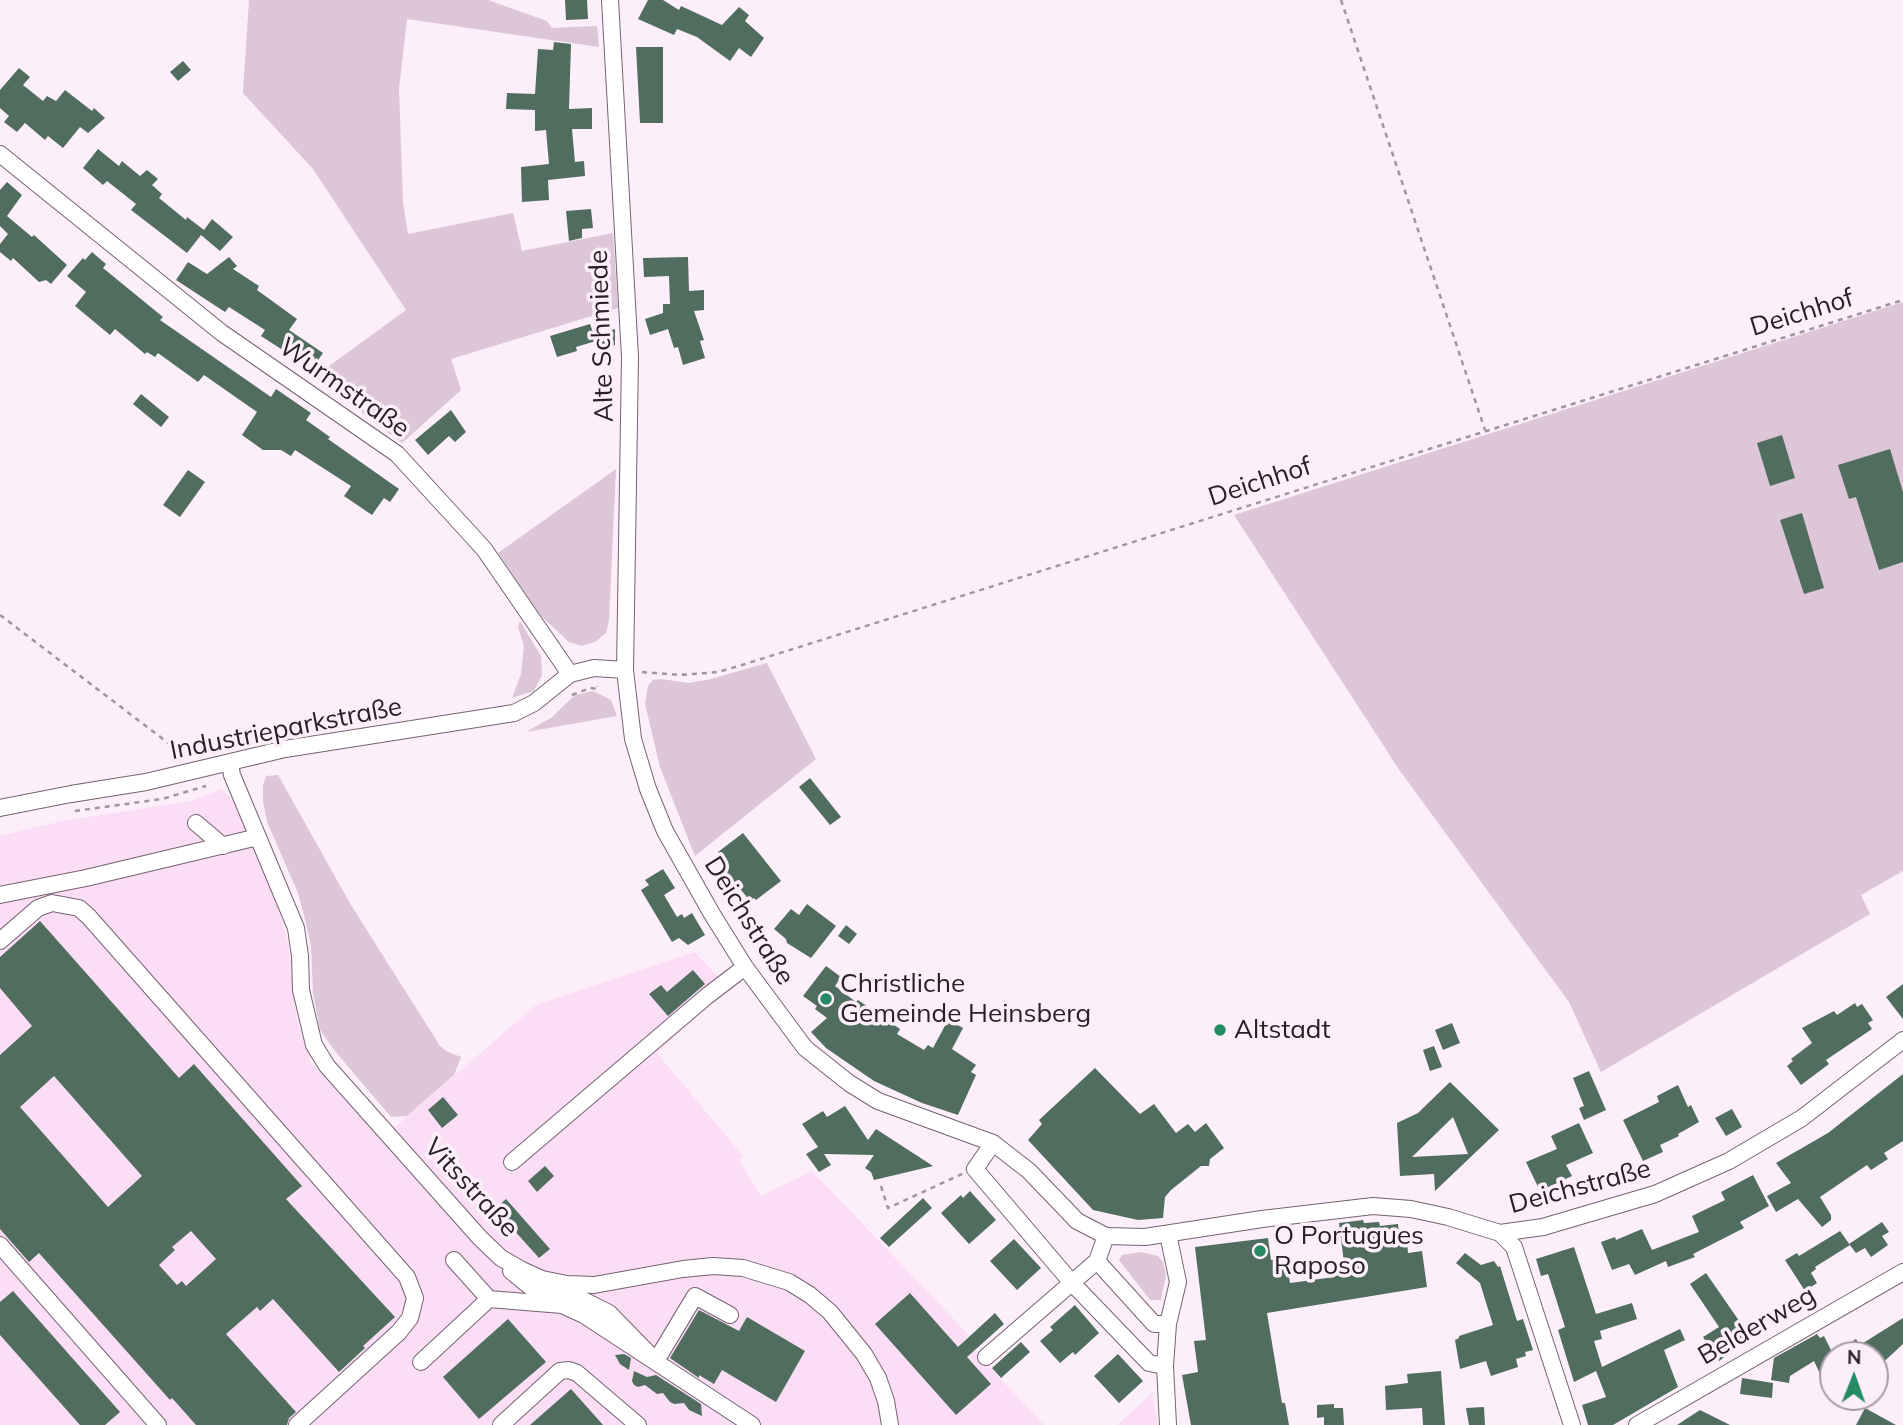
<!DOCTYPE html>
<meta charset="utf-8">
<style>
body{margin:0}
#map{position:relative;width:1903px;height:1425px;overflow:hidden;background:#fceff9;font-family:Mulish,sans-serif}
canvas{display:block}
.north{position:absolute;left:1819px;top:1341px;width:70px;height:70px;box-sizing:border-box;background:#fceff9;border:2px solid #a79ca5;border-radius:50%;rotate:1deg;font-size:19px;font-weight:700;line-height:28px;text-align:center;color:#282027}
.north::after{content:'';display:block;margin:auto;width:24px;height:32px;background:#268a64;clip-path:polygon(50% 0,100% 100%,50% 72%,0 100%)}
</style>
<div id="map">
<canvas width="1903" height="1425"></canvas>
<div class="north">N</div>
</div>
<script>
const ctx = document.querySelector('canvas').getContext('2d');
ctx.lineJoin = 'round';
function fill(path, color) { ctx.fillStyle = color; ctx.fill(path, 'evenodd'); }
const toPath = rows => new Path2D(rows.map(r => 'M' + r).join(''));
function strokePath(path, color, width, dash) { ctx.strokeStyle = color; ctx.lineWidth = width; ctx.lineCap = dash ? 'butt' : 'round'; ctx.setLineDash(dash || []); ctx.stroke(path); }
function label(font, color, halo, rows, align = 'center') {
  ctx.font = font + ' Mulish,sans-serif'; ctx.lineWidth = 7; ctx.setLineDash([]); ctx.textBaseline = 'middle'; ctx.strokeStyle = halo; ctx.fillStyle = color; for (const [text, x, y, turn = 0] of rows) {
    ctx.save(); ctx.translate(x, y); ctx.rotate((+turn || 0) * Math.PI / 180); ctx.textAlign = isNaN(turn) ? turn : align; if (halo) ctx.strokeText(text, 0, 0); ctx.fillText(text, 0, 0); ctx.restore();
  }
}
fill(toPath([
 [221,789,233,799,278,907,288,944,297,1021,311,1062,381,1139,536,1005,695,952,718,977,705,993,713,1002,657,1053,743,1156,739,1160,761,1196,812,1171,969,1335,964,1340,1044,1425,0,1425,0,836,62,821,191,801],
 [1152,1392,1158,1425,1117,1425,1147,1398]
]), '#fbdef5');
fill(toPath([
 [249,0,488,0,547,21,552,28,597,26,599,47,407,19,399,89,403,202,408,234,513,213,522,251,613,233,618,308,451,359,461,390,402,443,314,377,406,310,313,169,243,93],
 [1903,302,1903,871,1861,895,1870,914,1601,1072,1569,1002,1400,771,1234,515],
 [616,469,609,620,606,633,595,642,582,646,569,642,541,616,498,553],
 [520,621,541,656,542,675,534,691,512,698,521,674,524,646,518,627],
 [767,663,816,759,695,856,660,767,645,704,648,686,653,680,661,679,689,683,711,679],
 [593,691,611,700,617,716,526,732,551,718,575,695],
 [278,775,351,905,440,1046,446,1051,461,1057,454,1075,407,1116,391,1117,334,1050,320,1030,313,993,311,946,305,919,298,893,267,822,263,801,263,785,266,776],
 [1141,1252,1158,1256,1163,1262,1166,1275,1161,1300,1150,1300,1119,1260,1122,1255]
]), '#dcc6d7');
fill(toPath([
 [565,0,587,0,588,19,566,20],
 [648,0,663,0,679,10,681,6,722,25,739,7,749,15,745,21,764,38,751,57,739,48,730,61,697,37,677,29,674,35,638,19],
 [554,42,571,44,569,109,592,108,592,129,572,129,575,162,584,161,585,176,548,180,549,200,522,202,521,167,549,164,546,130,535,131,535,110,506,109,507,93,535,94,538,49,553,50],
 [636,47,663,47,663,123,640,123],
 [183,61,191,70,178,81,170,72],
 [19,68,30,77,23,85,43,101,47,96,56,101,65,90,92,111,94,108,105,118,88,133,80,127,63,148,48,136,45,140,25,123,17,132,4,122,9,116,0,108,0,90],
 [98,149,119,166,122,161,140,176,147,170,158,179,152,185,162,194,159,198,186,220,187,217,204,230,212,219,233,237,220,251,201,235,187,253,131,210,136,204,107,181,103,185,83,168],
 [7,182,22,195,7,216,32,237,34,235,67,265,51,284,46,280,39,282,13,258,11,261,0,252,0,244,8,234,0,226,0,190],
 [591,209,593,228,582,229,582,238,569,241,566,211],
 [92,252,106,264,103,268,163,317,160,320,271,397,276,389,311,413,306,420,330,437,328,439,399,489,390,502,384,498,372,515,344,496,351,486,295,450,291,456,281,450,263,450,242,435,257,412,204,375,198,382,158,353,155,357,147,352,145,354,115,329,110,335,75,306,86,292,67,276,83,258,85,260],
 [229,257,237,266,233,269,259,286,257,290,297,319,289,330,323,353,312,369,261,336,265,330,229,307,225,312,176,280,188,262,207,274],
 [688,257,689,291,704,290,704,310,694,311,704,340,700,341,705,358,683,365,678,347,674,348,668,329,650,335,645,319,663,313,663,304,670,304,669,276,644,277,643,258],
 [590,324,596,341,576,347,577,351,557,357,550,336],
 [615,329,615,345,603,350,599,334],
 [141,394,169,417,161,427,133,404],
 [451,410,466,432,455,442,449,436,428,455,415,440],
 [1782,435,1795,478,1770,486,1757,443],
 [1890,449,1903,492,1903,562,1879,570,1856,497,1849,499,1838,465],
 [188,470,205,482,180,517,163,505],
 [1802,513,1824,588,1804,594,1780,520],
 [810,778,841,817,830,825,799,787],
 [743,833,781,881,756,900,754,898,750,901,716,859,720,855,718,852],
 [663,869,675,888,664,895,677,917,682,914,684,918,692,913,705,935,688,945,679,938,672,942,641,890,649,885,645,880],
 [807,904,836,926,811,958,787,943,786,939,774,929,791,909,799,915],
 [40,921,179,1078,194,1064,302,1186,286,1199,395,1317,363,1346,365,1348,339,1372,273,1299,260,1311,257,1307,226,1334,296,1412,289,1418,287,1425,196,1425,172,1398,170,1400,39,1253,29,1262,0,1229,0,1055,32,1026,0,988,0,957],
 [54,1076,142,1176,108,1207,20,1107],
 [191,1231,216,1259,186,1286,182,1281,177,1285,159,1265,175,1250,172,1247],
 [846,925,857,934,849,944,838,936],
 [826,966,841,977,835,986,856,1002,858,1000,900,1029,897,1034,924,1050,928,1045,933,1048,948,1020,963,1028,952,1049,976,1065,971,1072,976,1075,958,1115,922,1103,874,1081,826,1048,811,1032,827,1018,815,1009,817,1006,803,996],
 [693,970,705,984,668,1016,649,994,661,985,667,992],
 [1903,984,1903,1019,1886,997],
 [1855,1003,1857,1007,1862,1004,1873,1020,1868,1023,1872,1029,1826,1060,1829,1064,1801,1085,1787,1066,1793,1061,1791,1059,1812,1043,1802,1028,1834,1011,1837,1015],
 [1452,1023,1460,1043,1443,1050,1435,1030],
 [1434,1046,1442,1067,1430,1071,1423,1050],
 [1095,1068,1140,1114,1154,1104,1176,1133,1188,1124,1195,1132,1206,1123,1224,1148,1210,1159,1209,1166,1201,1166,1171,1190,1165,1197,1163,1218,1138,1220,1093,1210,1028,1140,1042,1124,1039,1120],
 [1589,1071,1606,1110,1584,1120,1579,1108,1584,1106,1573,1078],
 [1903,1074,1903,1141,1884,1153,1888,1159,1871,1170,1867,1165,1820,1197,1831,1215,1831,1220,1822,1227,1798,1199,1776,1212,1767,1196,1791,1183,1776,1163,1828,1133],
 [1450,1082,1499,1130,1435,1191,1434,1174,1400,1176,1397,1123,1418,1113],
 [1453,1117,1468,1154,1412,1157],
 [1678,1085,1688,1107,1691,1105,1699,1122,1678,1134,1679,1136,1660,1145,1663,1152,1643,1161,1623,1120,1659,1102,1657,1096],
 [443,1097,458,1115,442,1128,428,1110],
 [845,1106,868,1140,876,1129,933,1166,874,1180,871,1172,865,1168,874,1155,824,1154,831,1165,819,1172,806,1154,818,1147,802,1124,823,1111,827,1117],
 [1732,1109,1742,1127,1726,1136,1715,1118],
 [1579,1123,1593,1153,1566,1165,1572,1176,1540,1191,1526,1162,1557,1149,1551,1136],
 [545,1166,554,1176,537,1192,528,1181],
 [1753,1175,1769,1206,1740,1222,1744,1228,1693,1254,1695,1257,1668,1267,1666,1261,1635,1275,1629,1264,1612,1270,1601,1242,1615,1237,1616,1240,1642,1229,1652,1250,1699,1232,1692,1216,1725,1200,1721,1192],
 [970,1191,996,1220,969,1244,941,1213,961,1195,963,1198],
 [923,1198,932,1208,889,1247,880,1238],
 [506,1199,550,1249,539,1258,495,1209],
 [1363,1220,1364,1223,1379,1222,1380,1226,1398,1224,1400,1242,1407,1241,1408,1253,1422,1251,1427,1287,1267,1313,1282,1403,1285,1403,1289,1425,1191,1425,1182,1375,1198,1372,1194,1341,1206,1340,1195,1247,1268,1238,1271,1260,1286,1258,1290,1283,1334,1277,1334,1273,1345,1271,1339,1223],
 [1882,1222,1889,1232,1882,1236,1888,1245,1871,1257,1865,1248,1856,1253,1849,1244],
 [1840,1231,1850,1245,1815,1267,1816,1269,1811,1273,1817,1283,1805,1291,1785,1260,1797,1253,1799,1256],
 [1014,1239,1041,1268,1017,1290,990,1261],
 [1574,1247,1596,1314,1632,1303,1637,1319,1600,1331,1602,1339,1594,1341,1602,1367,1680,1329,1685,1340,1664,1350,1678,1387,1613,1425,1588,1425,1582,1405,1606,1397,1596,1371,1574,1382,1558,1330,1565,1327,1548,1274,1541,1276,1536,1259],
 [1465,1253,1481,1265,1494,1261,1498,1267,1500,1266,1517,1321,1523,1319,1533,1350,1525,1352,1526,1356,1516,1359,1518,1367,1491,1376,1486,1361,1460,1369,1455,1340,1459,1338,1459,1336,1493,1325,1480,1283,1456,1263],
 [1706,1273,1751,1338,1719,1361,1703,1337,1719,1327,1690,1284],
 [13,1291,120,1412,105,1425,80,1425,0,1335,0,1302],
 [910,1293,958,1347,995,1313,1004,1324,967,1357,991,1384,956,1415,875,1324],
 [1075,1305,1099,1333,1075,1355,1073,1352,1060,1363,1040,1341,1053,1330,1050,1327],
 [699,1310,739,1331,747,1317,805,1351,776,1402,722,1370,714,1384,699,1375,699,1378,670,1358],
 [1903,1318,1903,1344,1875,1370,1875,1355,1833,1355,1833,1364,1828,1367,1822,1378,1814,1361,1790,1376,1789,1383,1771,1380,1774,1358,1817,1334,1820,1338,1824,1336,1833,1354,1856,1339,1860,1345],
 [508,1319,546,1362,479,1419,443,1377],
 [1021,1342,1030,1352,1001,1378,992,1368],
 [624,1354,631,1358,629,1370,620,1364,615,1355],
 [1118,1354,1143,1381,1119,1403,1094,1376],
 [634,1371,647,1377,656,1375,701,1404,702,1416,689,1410,684,1403,674,1404,670,1402,663,1393,657,1394,645,1385,638,1387,634,1385,632,1381],
 [1441,1371,1445,1425,1423,1425,1422,1408,1386,1410,1385,1386,1408,1383,1407,1374],
 [1742,1378,1773,1383,1772,1398,1740,1394],
 [571,1389,603,1425,530,1425],
 [1334,1404,1334,1408,1343,1408,1344,1425,1324,1425,1324,1417,1317,1418,1317,1405],
 [1484,1407,1485,1425,1469,1425,1466,1408],
 [1865,1408,1896,1425,1856,1425],
 [1700,1410,1730,1425,1677,1425]
]), '#506d5f');
const minor = toPath([
 [610,0,630,357,625,670,633,739,648,789,665,831,712,914,745,967,805,1048,849,1083,878,1101,993,1143,1029,1171,1077,1221,1106,1236,1145,1237,1262,1219,1373,1206,1411,1209,1448,1217,1500,1233,1543,1227,1655,1194,1729,1161,1802,1118,1903,1040],
 [0,154,222,333,397,454,484,549,570,674],
 [230,763,232,775,296,928,300,956,301,990,314,1045,327,1066,480,1238,501,1258,522,1270,542,1279,567,1284,594,1285,683,1269,713,1266,743,1268,789,1282,810,1295,830,1312,864,1354,878,1378,886,1401,890,1425],
 [0,808,71,794,146,782,285,749,514,713,534,703,570,674,594,668,625,670],
 [196,823,223,846],
 [0,895,86,878,258,837],
 [0,941,38,908,52,903,79,908,89,917,407,1277,415,1298,410,1318,399,1332,297,1425],
 [993,1143,975,1169,1072,1283,1149,1363,1165,1366],
 [512,1162,707,996,745,967],
 [1500,1233,1514,1247,1572,1425],
 [1168,1234,1178,1282,1168,1324,1165,1366,1168,1425],
 [1106,1236,1097,1261,1154,1324,1168,1324],
 [0,1245,158,1425],
 [454,1260,489,1299],
 [511,1271,533,1289,579,1298,609,1313,656,1361,695,1296,730,1315],
 [986,1357,1097,1261],
 [421,1362,489,1299,562,1305,584,1315,752,1425],
 [501,1425,560,1371,569,1370,577,1373,638,1425],
 [1637,1425,1903,1272]
]);
strokePath(minor, '#756272', 18);
strokePath(toPath([
 [1341,0,1485,430],
 [0,615,184,755],
 [642,672,680,675,718,672,742,665,1903,300],
 [572,695,590,688,598,689,597,686],
 [75,811,162,799,206,786],
 [881,1186,888,1208,962,1174]
]), '#a0959e', 2.5, [5, 5]);
strokePath(minor, '#fff', 16);
for (const [x, y, r, color] of [
 [826,999,7,"#268a64"],
 [1220,1030,7,"#268a64"],
 [1260,1251,7,"#268a64"]
]) { const dot = new Path2D(); dot.arc(x, y, r, 0, 2 * Math.PI); ctx.fillStyle = color; ctx.fill(dot); strokePath(dot, '#fceff9', 2.5); }
label('26px', '#282027', '#fceff9', [
 ["Deichhof",1802,313,-17],
 ["Alte Schmiede",602,336,-92],
 ["Wurmstraße",344,388,35],
 ["Deichhof",1260,482,-18],
 ["Industrieparkstraße",286,729,-11],
 ["Deichstraße",749,921,58],
 ["Deichstraße",1580,1187,-15],
 ["Vitsstraße",471,1188,47],
 ["Belderweg",1757,1326,-30]
]);
label('26px', '#282027', '#fceff9', [
 ["Christliche",840,984],
 ["Gemeinde Heinsberg",840,1014],
 ["Altstadt",1234,1030],
 ["O Portugues",1274,1236],
 ["Raposo",1274,1266]
], 'left');
</script>
